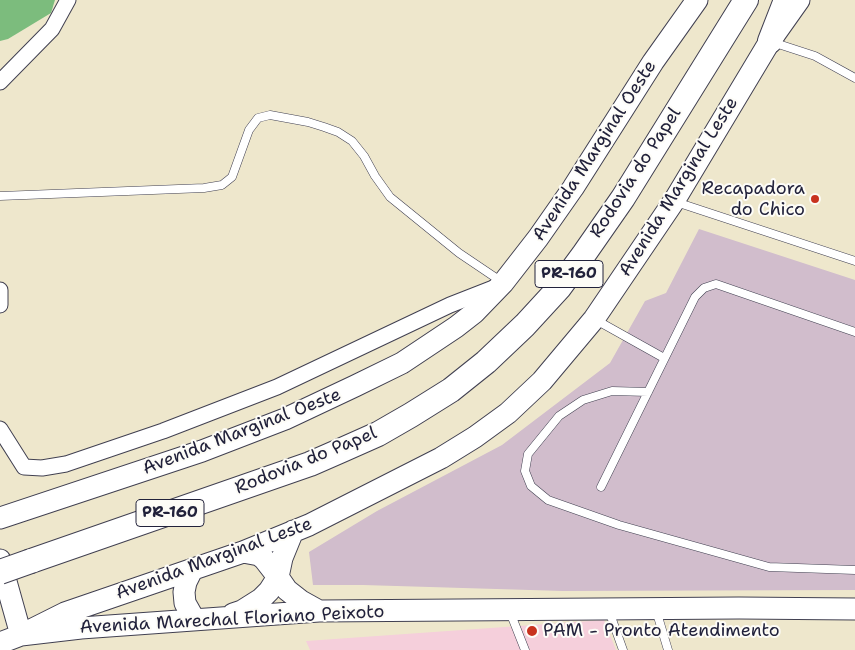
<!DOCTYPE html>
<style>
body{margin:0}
canvas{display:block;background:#eee7cc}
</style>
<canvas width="855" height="650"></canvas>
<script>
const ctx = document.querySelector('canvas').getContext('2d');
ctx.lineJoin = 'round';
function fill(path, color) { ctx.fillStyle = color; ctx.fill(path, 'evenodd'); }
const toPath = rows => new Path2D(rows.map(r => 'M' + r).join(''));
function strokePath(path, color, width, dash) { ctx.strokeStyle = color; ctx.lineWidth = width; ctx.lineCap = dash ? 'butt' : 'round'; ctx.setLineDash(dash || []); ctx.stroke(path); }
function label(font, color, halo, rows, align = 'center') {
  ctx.font = font + ' "Shantell Sans",sans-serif'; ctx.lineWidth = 4; ctx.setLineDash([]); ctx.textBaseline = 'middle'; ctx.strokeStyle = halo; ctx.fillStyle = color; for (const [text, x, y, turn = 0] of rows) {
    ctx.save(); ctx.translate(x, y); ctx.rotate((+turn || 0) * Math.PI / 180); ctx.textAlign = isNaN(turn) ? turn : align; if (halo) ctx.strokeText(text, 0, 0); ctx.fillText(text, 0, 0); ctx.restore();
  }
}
fill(toPath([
 [604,620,616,650,310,650,306,641]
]), '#f5cfdb');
fill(toPath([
 [699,229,855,280,855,590,563,591,363,585,313,585,309,552,377,511,502,445,610,363,645,301,666,293]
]), '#d1bdcc');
fill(toPath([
 [0,0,55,0,51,13,8,39,0,41]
]), '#7cbc7d');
const service = toPath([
 [772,42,815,56,855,78],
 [0,196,204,188,222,185,232,177,249,130,258,118,270,115,308,122,324,127,338,132,352,141,364,156,375,176,390,197,459,253,502,282],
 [676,202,855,261],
 [596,320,664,358],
 [648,392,612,391,583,400,559,416,528,454,525,471,531,486,548,500,619,525,769,567,855,570],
 [601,487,695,297,704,288,716,284,855,332],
 [656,610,668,650],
 [609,611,623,650],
 [510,612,525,650]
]);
const minor = toPath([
 [0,82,52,29,68,0],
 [0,290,0,305],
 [0,429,24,467,42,468,66,464,163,431,277,387,450,305,496,287]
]);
const secondary = toPath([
 [0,518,202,451,285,419,355,386,402,363,456,327,474,313,503,283,538,238,573,188,653,62,697,0],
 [293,531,282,558,278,577,287,590,301,601,319,611],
 [0,560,21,635],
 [192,570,186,582,184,592,185,603,194,619],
 [233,614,242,611,261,599,269,591,278,577,264,559,259,555,243,552],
 [21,635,65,613,243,552,309,525,441,458,475,437,508,413,542,381,594,319,674,201,770,41,799,0],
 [0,643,21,635,81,628,319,611,739,608,855,609]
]);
const primary = toPath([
 [770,41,786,0],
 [31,561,310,464,342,450,378,434,411,415,451,390,486,362,525,325,559,288,584,254,623,198,746,0]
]);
strokePath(service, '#414051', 9);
strokePath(minor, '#414051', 17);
strokePath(secondary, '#414051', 23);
strokePath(primary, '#414051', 26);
strokePath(service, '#fff', 8);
strokePath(minor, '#fff', 15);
strokePath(secondary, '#fff', 21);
strokePath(primary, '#fff', 24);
const primaryBridge = toPath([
 [0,572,31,561]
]);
strokePath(primaryBridge, '#414051', 26, []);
strokePath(primaryBridge, '#fff', 24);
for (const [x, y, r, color] of [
 [815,199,5,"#c8321e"],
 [532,631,6,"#c8321e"]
]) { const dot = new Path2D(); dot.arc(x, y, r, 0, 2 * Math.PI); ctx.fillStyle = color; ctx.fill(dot); strokePath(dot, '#fdfcf7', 2); }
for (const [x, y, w] of [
 [569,274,68],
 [170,513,68]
]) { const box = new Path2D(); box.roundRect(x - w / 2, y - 13.5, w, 27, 4); ctx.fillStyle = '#fdfcf7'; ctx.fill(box); strokePath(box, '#22223b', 1); }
label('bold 16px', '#22223b', null, [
 ["PR-160",569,274],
 ["PR-160",170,513]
]);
label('18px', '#22223b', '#fdfcf7', [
 ["Avenida Marginal Oeste",595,151,-57],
 ["Rodovia do Papel",636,173,-57],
 ["Avenida Marginal Leste",679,187,-58],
 ["Avenida Marginal Oeste",242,432,-21],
 ["Rodovia do Papel",306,461,-22],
 ["Avenida Marginal Leste",214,559,-20],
 ["Avenida Marechal Floriano Peixoto",232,620,-3]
]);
label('18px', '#22223b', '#fdfcf7', [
 ["Recapadora",805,189],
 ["do Chico",805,210],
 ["PAM - Pronto Atendimento",543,631,"left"]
], 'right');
</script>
